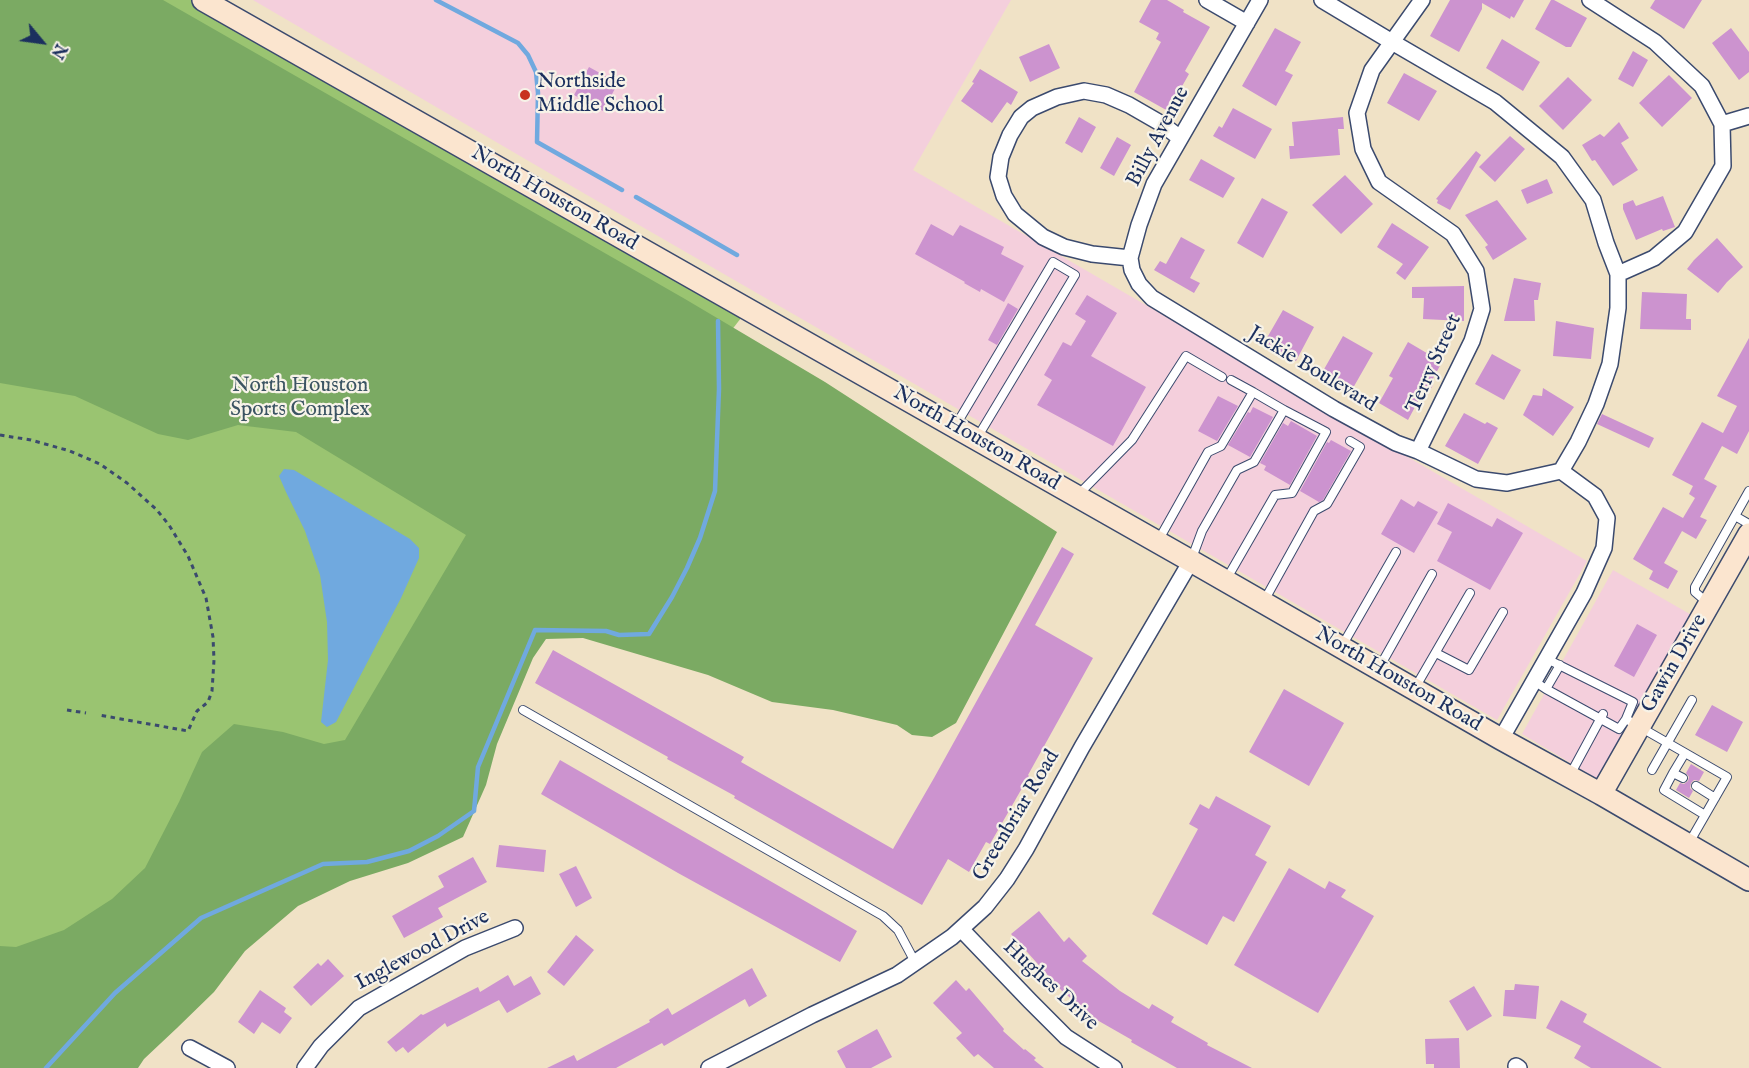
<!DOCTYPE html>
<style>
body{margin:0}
#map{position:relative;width:1749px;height:1068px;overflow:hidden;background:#f0e2c6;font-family:"IM FELL English",serif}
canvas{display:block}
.north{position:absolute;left:12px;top:12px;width:60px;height:60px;-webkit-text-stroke:4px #f7f3e8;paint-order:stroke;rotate:119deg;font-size:16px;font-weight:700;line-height:24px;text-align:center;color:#1b2f5e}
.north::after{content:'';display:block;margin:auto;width:21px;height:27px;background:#1b2f5e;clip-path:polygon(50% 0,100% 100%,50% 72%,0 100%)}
</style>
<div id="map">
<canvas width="1749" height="1068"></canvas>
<div class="north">N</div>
</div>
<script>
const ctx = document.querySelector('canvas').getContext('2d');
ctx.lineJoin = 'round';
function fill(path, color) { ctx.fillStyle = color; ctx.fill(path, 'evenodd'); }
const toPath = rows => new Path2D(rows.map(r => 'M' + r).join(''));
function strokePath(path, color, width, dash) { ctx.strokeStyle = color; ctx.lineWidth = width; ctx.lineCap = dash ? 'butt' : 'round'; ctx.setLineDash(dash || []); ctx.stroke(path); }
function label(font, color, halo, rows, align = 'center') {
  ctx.font = font + ' "IM FELL English",serif'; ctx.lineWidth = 4.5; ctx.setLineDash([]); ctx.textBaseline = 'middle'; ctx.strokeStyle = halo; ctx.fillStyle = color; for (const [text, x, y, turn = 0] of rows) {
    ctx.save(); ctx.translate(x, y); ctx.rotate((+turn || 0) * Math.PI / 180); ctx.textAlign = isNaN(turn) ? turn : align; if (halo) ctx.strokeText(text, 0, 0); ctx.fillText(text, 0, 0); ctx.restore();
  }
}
fill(toPath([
 [253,0,1011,0,913,170,1587,561,1497,720,580,191],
 [1613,570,1695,617,1601,781,1522,734]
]), '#f4cfdc');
fill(toPath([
 [0,0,203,0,748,309,545,571,0,1068]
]), '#9ac471');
fill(toPath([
 [0,0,163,0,685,299,825,382,1057,532,956,723,932,737,912,735,897,725,833,710,772,702,708,675,583,638,546,639,533,658,497,744,486,785,463,837,408,863,350,881,298,906,245,951,214,992,177,1028,144,1059,138,1068,0,1068,0,946,16,947,64,930,112,899,145,868,179,802,202,752,234,724,283,732,324,744,345,740,466,535,296,432,238,425,188,440,158,434,75,396,0,383]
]), '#7baa63');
fill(toPath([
 [284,469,294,470,410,539,419,548,419,558,401,598,336,722,327,727,321,722,328,660,327,622,320,575,305,531,286,492,279,476]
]), '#70a9df');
strokePath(toPath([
 [436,0,518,43,528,55,536,72,538,93,537,142,622,190],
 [636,197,737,255],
 [46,1068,115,993,201,918,323,864,367,862,409,851,438,836,474,811,478,767,535,630,606,631,619,635,649,634,672,597,687,568,700,538,715,491,719,389,718,321]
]), '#70a9df', 4.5);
fill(toPath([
 [1151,0,1167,0,1184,10,1183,12,1210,27,1185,71,1189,74,1168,111,1134,92,1161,42,1156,39,1159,33,1139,22],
 [1450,0,1524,0,1514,18,1511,16,1510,19,1482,3,1482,9,1459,52,1430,36],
 [1551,0,1554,0,1587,18,1571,47,1566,47,1535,29],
 [1655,0,1702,0,1684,29,1650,8],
 [1275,28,1301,42,1285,71,1293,75,1276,106,1242,86],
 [1731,28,1749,52,1749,72,1739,80,1712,43],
 [1502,39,1540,62,1523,91,1486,68],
 [1049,44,1060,68,1030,82,1019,57],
 [1633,51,1648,60,1633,87,1618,79],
 [589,67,618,83,603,111,574,95],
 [980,69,1018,92,1011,105,1007,102,992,123,961,101,974,83,972,82],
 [1404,73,1437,91,1419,121,1387,103],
 [1669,75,1692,98,1662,127,1639,103],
 [1568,77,1592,100,1563,130,1539,106],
 [1233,108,1272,129,1255,159,1213,136,1219,126,1222,128],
 [1079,117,1096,127,1082,153,1065,143],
 [1343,117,1344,129,1338,129,1340,155,1290,159,1289,146,1294,146,1292,122],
 [1619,122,1629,138,1621,143,1638,170,1613,186,1595,160,1592,161,1582,145,1600,134,1604,137],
 [1510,136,1525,149,1495,182,1479,167],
 [1117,137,1131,145,1114,176,1100,168],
 [1476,151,1481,155,1450,210,1437,203,1438,200,1436,199],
 [1201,159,1235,178,1223,198,1189,180],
 [1345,175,1373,204,1341,234,1312,205],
 [1547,179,1553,193,1527,204,1521,190],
 [1663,196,1675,227,1663,231,1662,229,1636,240,1623,209,1623,204,1633,200,1636,206],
 [1262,198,1288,212,1263,258,1237,243],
 [1497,200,1527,239,1493,260,1485,247,1488,245,1465,215],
 [1392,223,1429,247,1405,280,1396,273,1403,264,1377,247],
 [931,224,953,236,960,225,1004,247,1001,254,1024,266,1004,302,981,289,980,292,964,283,965,282,915,254],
 [1181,237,1205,250,1190,278,1200,283,1194,293,1154,270,1160,261,1166,264],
 [1717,238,1743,267,1727,282,1718,293,1687,269,1694,260],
 [1514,278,1541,283,1538,300,1534,300,1535,321,1504,321],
 [1464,286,1464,321,1423,319,1424,298,1412,298,1412,287],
 [1642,292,1687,294,1686,319,1691,319,1691,330,1640,329],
 [1087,295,1117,313,1091,356,1146,387,1113,446,1037,405,1052,380,1044,375,1063,342,1071,346,1086,321,1075,314],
 [1008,303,1018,309,997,345,988,340],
 [1283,310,1314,327,1296,361,1264,343],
 [1556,321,1594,328,1591,359,1553,356],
 [1343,336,1373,353,1349,395,1319,378],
 [1749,338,1749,431,1737,454,1722,446,1704,479,1717,486,1700,517,1707,520,1696,539,1682,531,1664,563,1678,571,1668,589,1649,579,1653,571,1633,559,1663,507,1683,518,1695,498,1689,494,1693,486,1672,475,1702,422,1723,433,1737,406,1717,396],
 [1408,342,1442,362,1430,384,1433,385,1426,397,1422,394,1408,420,1379,403,1393,378,1389,376],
 [1492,354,1521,370,1504,400,1475,384],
 [1543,388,1574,407,1553,436,1523,415,1533,395,1542,396],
 [1218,396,1238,406,1217,441,1198,431],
 [1253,407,1273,417,1250,457,1228,445,1248,412,1250,413],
 [1464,413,1485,424,1487,422,1498,428,1478,464,1445,446],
 [1602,414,1654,438,1649,448,1597,424],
 [1291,421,1317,436,1290,485,1264,470,1266,466,1260,463,1283,423,1288,426],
 [1331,440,1351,451,1323,500,1319,502,1300,491,1327,442,1329,443],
 [1401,499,1414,507,1418,501,1438,512,1414,553,1381,534],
 [1448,503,1492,527,1497,518,1523,533,1490,590,1437,561,1452,532,1437,524],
 [1062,547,1074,554,1035,625,1093,658,1028,775,1029,776,990,844,986,842,969,872,948,859,922,905,734,798,735,796,667,759,668,757,535,683,553,650,744,757,741,762,893,849,934,778],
 [1637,624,1657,635,1634,677,1614,666],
 [1284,689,1344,723,1309,786,1249,752],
 [1712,705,1743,722,1727,752,1695,735],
 [560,760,857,931,840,962,678,873,541,794],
 [1691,764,1704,772,1699,781,1694,780,1691,783,1690,788,1693,791,1689,798,1676,790,1680,783,1684,784,1688,781,1689,777,1686,773],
 [1216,796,1271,826,1255,855,1267,862,1234,922,1223,916,1207,945,1152,914,1198,829,1189,824,1200,804,1209,809],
 [499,845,546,850,544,872,496,867],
 [473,857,487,882,438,908,443,917,404,938,392,916,444,887,438,876],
 [576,866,592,898,576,907,559,874],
 [1289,868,1325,889,1329,881,1346,890,1341,897,1374,916,1318,1013,1234,965],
 [1039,911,1064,942,1069,937,1087,956,1082,961,1120,991,1149,1009,1152,1004,1174,1017,1171,1022,1208,1043,1207,1045,1252,1068,1177,1068,1131,1042,1132,1040,1097,1020,1062,991,1011,934],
 [576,935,594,950,564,986,547,972],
 [328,959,344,976,311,1006,293,987,318,963,321,966],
 [752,968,767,996,749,1007,745,999,664,1046,662,1043,616,1068,547,1068,574,1055,577,1061,650,1022,649,1020,668,1008,672,1015],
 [508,975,514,986,531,976,541,994,507,1013,499,1000,447,1027,445,1023,408,1053,403,1047,396,1052,387,1042,421,1014,423,1015,478,987,480,992],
 [956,980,966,991,969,988,1004,1029,1003,1031,1024,1050,1025,1049,1036,1058,1034,1060,1044,1068,994,1068,978,1054,974,1057,956,1038,962,1033,933,1003],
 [1515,984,1539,986,1536,1019,1503,1016,1505,990,1514,990],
 [1474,986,1492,1016,1467,1031,1449,1001],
 [260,990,286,1008,284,1012,292,1018,280,1034,262,1022,254,1034,238,1022],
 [1561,1000,1587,1014,1583,1022,1662,1068,1591,1068,1574,1058,1581,1046,1546,1028],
 [877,1029,892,1057,871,1068,846,1068,837,1051],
 [1459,1038,1460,1068,1434,1068,1434,1064,1426,1064,1425,1039]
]), '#cc93cf');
const lane = toPath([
 [1231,380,1253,392],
 [956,425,1053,262,1075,275,977,438],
 [1078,495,1132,440,1186,356,1222,377],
 [1735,516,1749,524],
 [1158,541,1208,452,1221,446,1253,392,1284,410],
 [1192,558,1202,531,1237,470,1254,462,1284,410,1326,432,1292,493,1275,495,1226,580],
 [1264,601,1314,511,1327,504,1360,447,1350,441],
 [1709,604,1695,592,1695,587,1749,491],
 [1342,646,1396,552],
 [1436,653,1469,670,1503,612],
 [1547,659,1633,702,1626,719,1727,777,1689,843],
 [1379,668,1432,574],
 [1534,681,1546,689,1560,665],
 [1415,688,1470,593],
 [1546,689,1619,729,1626,719],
 [523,710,883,916,898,930,915,962],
 [1652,770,1692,700],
 [1673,773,1664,790,1705,815],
 [1570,775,1603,714],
 [1683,778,1673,773,1685,753],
 [1696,786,1715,798]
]);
const street = toPath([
 [1207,0,1247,23],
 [1260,0,1154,184,1139,225,1130,258,1132,270,1139,284,1152,298,1334,409,1396,443,1418,451,1476,479,1507,483,1561,471,1595,496,1607,518,1604,548,1584,593,1501,739],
 [1322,0,1392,42,1495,102,1562,157,1593,200,1606,243,1618,274,1618,308,1610,364,1596,404,1578,442,1561,471],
 [1590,0,1655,42,1702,86,1722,124,1723,166,1685,232,1654,258,1618,274],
 [1722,124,1749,116],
 [1130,258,1092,254,1064,247,1043,237,1015,214,1004,196,998,177,1001,157,1010,135,1021,117,1032,108,1057,97,1084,91,1106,95,1129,105,1162,124,1180,138],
 [1418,451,1472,341,1482,309,1476,271,1453,234,1379,182,1363,149,1357,113,1372,70,1422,0],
 [961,929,1030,1001,1066,1037,1114,1068],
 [190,1048,227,1068],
 [1516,1066,1519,1068],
 [305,1068,321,1046,359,1008,465,948,515,928],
 [709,1068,812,1015,897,975,952,937,985,907,1007,879,1026,849,1082,747,1191,561]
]);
const secondary = toPath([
 [203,0,1191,561,1501,739,1601,794,1749,880],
 [1601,794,1749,534]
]);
strokePath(lane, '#3b4a6e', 10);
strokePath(street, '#3b4a6e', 18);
strokePath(secondary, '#3b4a6e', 24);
strokePath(toPath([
 [0,435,31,440,70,451,100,464,127,483,156,509,169,525,188,556,206,598,213,637,214,660,212,691,208,702,197,711,188,731,99,715],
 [67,710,86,713]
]), '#3b4a6e', 3, [4.5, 4.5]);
strokePath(lane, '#fff', 8);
strokePath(street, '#fff', 15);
strokePath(secondary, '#fbe5cf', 21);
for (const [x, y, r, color] of [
 [525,95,6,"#c8321e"]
]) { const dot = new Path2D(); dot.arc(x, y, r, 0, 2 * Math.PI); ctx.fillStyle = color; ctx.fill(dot); strokePath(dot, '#f7f3e8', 2); }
label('21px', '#1b2f5e', '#f7f3e8', [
 ["Northside",537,83],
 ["Middle School",537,107]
], 'left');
label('21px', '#1b2f5e', '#f7f3e8', [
 ["Billy Avenue",1159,137,-62],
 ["North Houston Road",554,199,30],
 ["Terry Street",1435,364,-66],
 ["Jackie Boulevard",1312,370,31],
 ["North Houston Road",976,439,30],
 ["Gawin Drive",1675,664,-60],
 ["North Houston Road",1398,680,30],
 ["Greenbriar Road",1017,816,-59],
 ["Inglewood Drive",423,951,-28],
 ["Hughes Drive",1050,986,43]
]);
label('21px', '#3b5463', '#f7f3e8', [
 ["North Houston",300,387],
 ["Sports Complex",300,411]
]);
</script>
